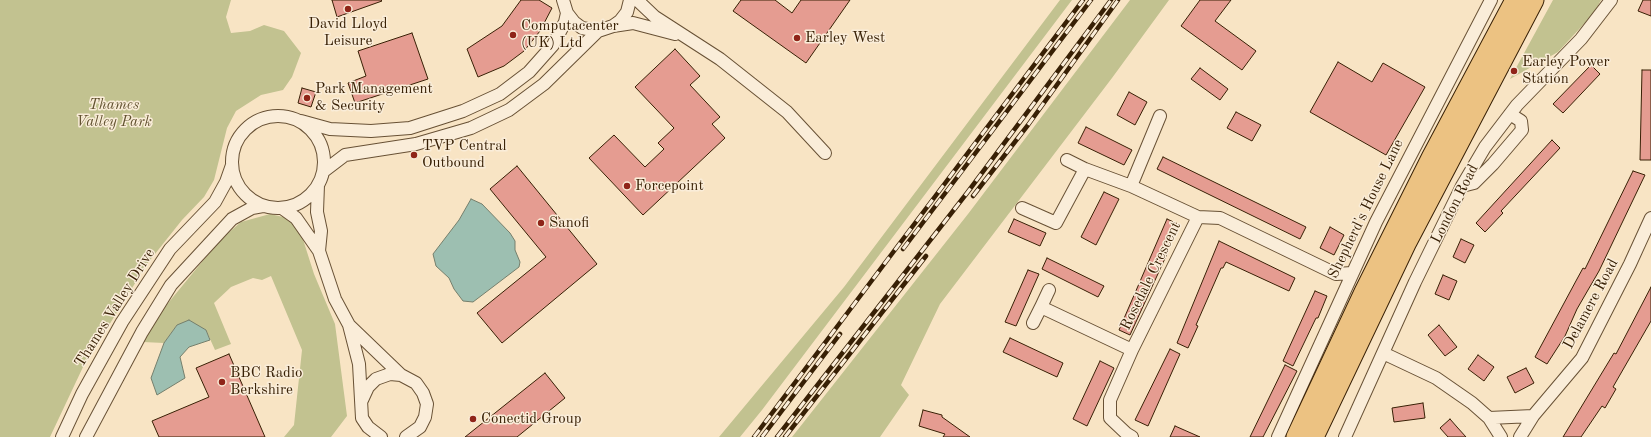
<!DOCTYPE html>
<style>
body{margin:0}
canvas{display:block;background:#f8e4c4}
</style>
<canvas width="1651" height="437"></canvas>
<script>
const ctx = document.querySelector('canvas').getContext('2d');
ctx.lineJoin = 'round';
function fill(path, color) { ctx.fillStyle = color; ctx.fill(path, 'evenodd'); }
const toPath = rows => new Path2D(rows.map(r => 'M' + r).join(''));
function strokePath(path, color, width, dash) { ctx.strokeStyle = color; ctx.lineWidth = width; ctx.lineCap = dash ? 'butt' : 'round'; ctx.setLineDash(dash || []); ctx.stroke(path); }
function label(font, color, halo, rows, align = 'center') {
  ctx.font = font + ' "Old Standard TT",serif'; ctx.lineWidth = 3; ctx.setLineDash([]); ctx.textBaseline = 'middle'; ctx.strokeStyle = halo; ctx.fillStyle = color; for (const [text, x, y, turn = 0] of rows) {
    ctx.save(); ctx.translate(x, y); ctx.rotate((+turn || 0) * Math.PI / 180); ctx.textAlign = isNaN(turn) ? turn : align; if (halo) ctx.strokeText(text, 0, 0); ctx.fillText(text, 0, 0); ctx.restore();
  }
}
fill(toPath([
 [0,0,231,0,226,17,231,33,250,31,264,25,284,31,301,53,292,77,283,90,261,95,236,111,227,128,214,180,204,197,182,220,147,264,83,367,50,437,0,437],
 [1060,0,1072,0,762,410,740,437,719,437,844,287],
 [1130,0,1169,0,1112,78,940,304,901,385,909,395,880,437,792,437,968,214],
 [1553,0,1601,0,1594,13,1558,52,1510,79],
 [270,214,292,219,300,230,314,274,335,324,347,416,331,437,284,437,294,425,302,350,271,276,262,280,253,278,231,287,214,303,231,344,215,350,206,330,177,325,164,343,143,342,164,308,220,240,241,222]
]), '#c2c290');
const water = toPath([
 [471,199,482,204,510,233,515,241,515,250,520,262,519,267,473,302,463,301,454,289,449,278,436,266,433,254,459,220,471,199],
 [189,320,206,330,210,340,189,347,180,357,185,378,157,395,151,378,164,343,177,325,189,320]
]);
fill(water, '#9dbfb1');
strokePath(water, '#757f6c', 1);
const building = toPath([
 [332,0,381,0,382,1,337,17,332,0],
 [521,0,539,0,552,8,540,31,524,51,504,66,478,77,467,49,502,26,521,0],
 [741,0,775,0,792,13,801,0,850,0,806,63,733,11,741,0],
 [1200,0,1231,0,1215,21,1256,51,1242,70,1181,26,1200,0],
 [1643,0,1651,0,1651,16,1638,11,1643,0],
 [412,33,428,79,355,103,348,83,366,76,358,51,412,33],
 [675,49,700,76,690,85,720,117,712,124,725,138,643,215,589,158,614,135,645,167,664,149,658,143,674,128,635,87,675,49],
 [1338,62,1372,82,1383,63,1425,87,1386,155,1310,112,1338,62],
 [1591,65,1600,74,1563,113,1553,104,1591,65],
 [1200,68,1228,89,1220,100,1191,79,1200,68],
 [1642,70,1651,70,1651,160,1640,160,1642,70],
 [302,88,316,92,311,107,298,103,302,88],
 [1129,92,1147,102,1135,125,1117,115,1129,92],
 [1236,112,1261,125,1252,141,1227,128,1236,112],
 [1086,127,1132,150,1124,165,1078,143,1086,127],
 [1552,140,1560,148,1501,211,1503,213,1485,232,1476,223,1552,140],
 [1163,157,1306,227,1300,239,1157,169,1163,157],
 [517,166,597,264,502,343,477,313,546,257,490,189,517,166],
 [1633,171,1645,175,1599,271,1577,309,1565,336,1547,364,1535,357,1577,279,1583,268,1585,269,1633,171],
 [1104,192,1119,199,1096,245,1081,237,1104,192],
 [1014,219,1046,233,1040,246,1008,232,1014,219],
 [1167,219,1178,224,1165,253,1167,254,1130,335,1119,330,1167,219],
 [1330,227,1344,235,1334,255,1320,248,1330,227],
 [1461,239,1474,245,1465,263,1453,257,1461,239],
 [1219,241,1295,278,1289,291,1226,262,1223,268,1221,268,1196,325,1198,326,1188,348,1177,343,1219,241],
 [1047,258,1104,286,1098,297,1042,269,1047,258],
 [1028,270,1039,274,1016,326,1005,322,1028,270],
 [1443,275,1457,281,1449,300,1435,294,1443,275],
 [1651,287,1651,321,1613,387,1616,389,1605,408,1602,406,1581,437,1563,437,1614,353,1616,354,1651,287],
 [1315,291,1327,296,1318,318,1316,318,1293,366,1283,361,1315,291],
 [1439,325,1457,347,1445,356,1428,335,1439,325],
 [1010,338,1063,363,1057,377,1003,352,1010,338],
 [1170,349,1180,354,1148,426,1135,420,1170,349],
 [229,354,265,437,159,437,152,421,209,397,196,368,229,354],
 [1478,355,1494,367,1484,381,1468,369,1478,355],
 [1100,361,1114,368,1087,426,1073,419,1100,361],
 [1285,365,1297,371,1263,437,1250,437,1285,365],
 [1526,368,1534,383,1515,393,1507,377,1526,368],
 [545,373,565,398,517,437,465,437,545,373],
 [1423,403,1425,418,1394,422,1392,408,1423,403],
 [923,410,942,415,942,417,970,437,943,437,945,434,919,426,923,410],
 [1450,419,1457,427,1466,437,1448,437,1440,428,1450,419],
 [1175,426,1200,437,1170,437,1175,426]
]);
fill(building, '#e59c91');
strokePath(building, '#382005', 1);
const street = toPath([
 [563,0,567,13,574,22,582,28,598,31,613,26,620,21,627,12,630,0],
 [637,0,655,17,720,59,787,112,825,153],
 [613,26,633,23,675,34],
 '232 162a46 46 0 1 1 92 0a46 46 0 1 1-92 0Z',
 [301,121,330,129,371,131,410,128,463,111,500,94,529,72,553,45,565,22,567,13],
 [1067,160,1085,169,1131,186,1160,116],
 [324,171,345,155,416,144,471,128,509,110,544,84,598,31],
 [318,185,317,212,321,231,319,251],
 [1131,186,1198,217],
 [1462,186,1474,183,1493,164,1522,130,1521,121,1510,114],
 [282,208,296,218,319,251,335,299,349,325,359,364,362,418,368,427,381,437],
 [1022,208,1056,223,1085,169],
 [1049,290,1041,307,1132,350],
 [1033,323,1041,307],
 [350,326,401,375,416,383,423,393,427,404,425,417,420,427,406,437],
 [1383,353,1436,378,1472,403,1489,418,1501,437],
 [362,400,368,387,376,379,390,374,401,375],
 [1489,418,1533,416,1582,358,1630,264,1651,218],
 [62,437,82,394,122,322,170,249,215,202,226,182,232,165],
 [86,437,142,332,171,285,232,219,252,208,263,206],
 [1132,437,1127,434,1110,418,1110,400,1132,350,1198,217,1220,218,1336,274,1352,273],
 [1278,437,1376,222,1491,0],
 [1345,437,1415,282,1462,186,1485,147,1517,105,1581,39,1611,0],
 [1520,437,1533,416]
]);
const primary = toPath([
 [1296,437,1364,292,1431,158,1515,0],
 [1314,437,1407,242,1534,0]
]);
strokePath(street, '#685135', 14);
strokePath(primary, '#382005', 21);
strokePath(street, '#faedd9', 12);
strokePath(primary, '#ecc282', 19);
const rail = toPath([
 [973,196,1028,125,1118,0],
 [903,249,1091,0],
 [754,437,1083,0],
 [762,437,840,334],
 [777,437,967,193,1111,0],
 [785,437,926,256]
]);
strokePath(rail, '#382005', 4.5);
strokePath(rail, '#faedd9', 3, [9]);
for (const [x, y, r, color] of [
 [348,9,4,"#8f2418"],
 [513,35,4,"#8f2418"],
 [797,38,4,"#8f2418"],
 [1514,71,4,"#8f2418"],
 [307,98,4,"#8f2418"],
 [414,155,4,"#8f2418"],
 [627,186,4,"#8f2418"],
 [541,223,4,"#8f2418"],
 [222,382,4,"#8f2418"],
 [473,419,4,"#8f2418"]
]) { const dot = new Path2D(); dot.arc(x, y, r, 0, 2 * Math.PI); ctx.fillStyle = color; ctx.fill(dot); strokePath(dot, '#faedd9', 1.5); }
label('15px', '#382005', '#faedd9', [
 ["David Lloyd",348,24,"center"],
 ["Leisure",348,41,"center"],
 ["Computacenter",521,26],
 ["(UK) Ltd",521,43],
 ["Earley West",805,38],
 ["Earley Power",1522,62],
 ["Station",1522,79],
 ["Park Management",315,89],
 ["& Security",315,106],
 ["TVP Central",422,146],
 ["Outbound",422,163],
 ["Forcepoint",635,186],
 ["Sanofi",549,223],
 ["BBC Radio",230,373],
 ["Berkshire",230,390],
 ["Conectid Group",481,419]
], 'left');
label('italic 15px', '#61512f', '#faedd9', [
 ["Thames",114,105],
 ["Valley Park",114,122]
]);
label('15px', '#382005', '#faedd9', [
 ["London Road",1455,204,-63],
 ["Shepherd's House Lane",1366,209,-64],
 ["Rosedale Crescent",1151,276,-64],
 ["Delamere Road",1591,304,-62],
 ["Thames Valley Drive",115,308,-58]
]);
</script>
